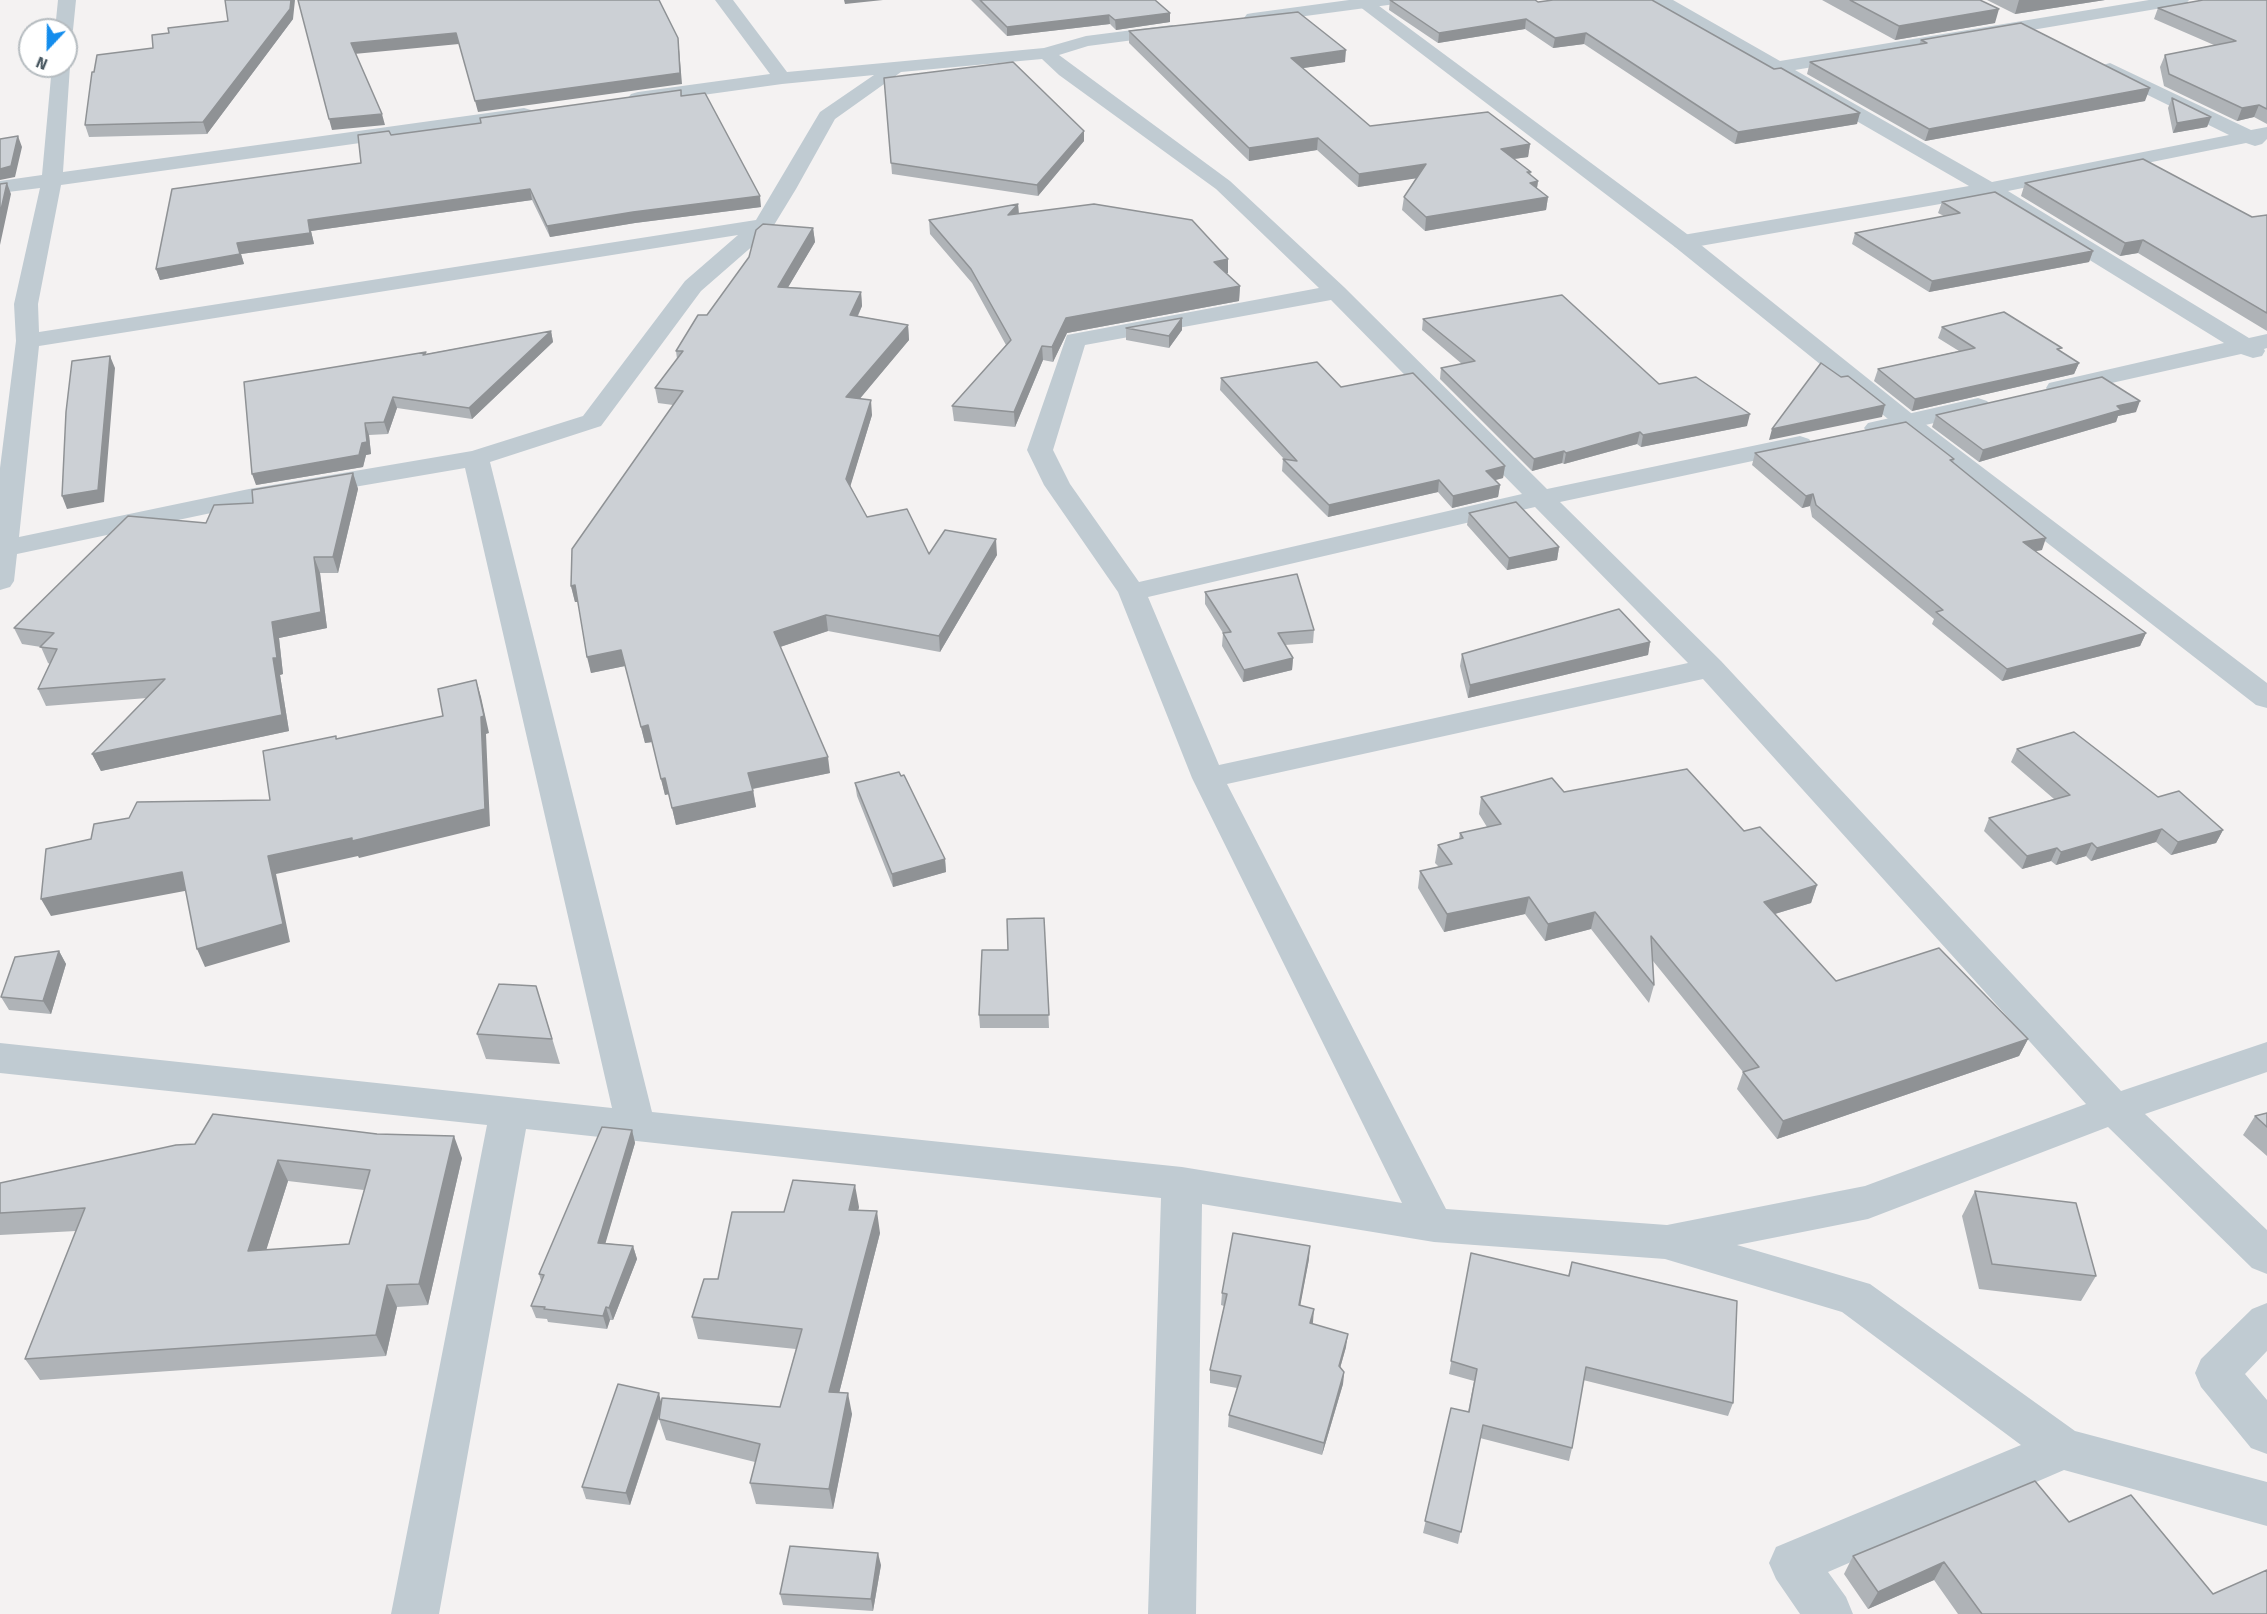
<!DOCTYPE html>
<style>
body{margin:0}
#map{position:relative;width:2267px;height:1614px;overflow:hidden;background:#f4f2f2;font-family:"Fira Sans",sans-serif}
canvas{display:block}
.north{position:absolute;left:18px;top:18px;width:60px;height:60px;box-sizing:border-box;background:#fff;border:2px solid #b6bcc0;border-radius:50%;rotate:202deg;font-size:16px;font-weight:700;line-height:24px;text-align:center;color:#495861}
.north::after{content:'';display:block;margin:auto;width:21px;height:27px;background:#148ded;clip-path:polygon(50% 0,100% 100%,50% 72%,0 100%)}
</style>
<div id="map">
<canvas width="2267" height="1614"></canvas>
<div class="north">N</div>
</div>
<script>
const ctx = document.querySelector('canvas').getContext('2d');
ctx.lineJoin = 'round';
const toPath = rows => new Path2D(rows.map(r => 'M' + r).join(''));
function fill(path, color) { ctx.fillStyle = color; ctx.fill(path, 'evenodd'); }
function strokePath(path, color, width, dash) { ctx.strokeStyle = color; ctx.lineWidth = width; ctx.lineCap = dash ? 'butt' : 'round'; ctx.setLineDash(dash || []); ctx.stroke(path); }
fill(toPath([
 [58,0,76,0,73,30,70,34,66,35,66,30,55,30,58,0],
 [715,0,733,0,787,72,1044,48,1086,36,1172,25,1178,26,1181,30,1178,34,1172,35,1088,46,1059,55,1230,181,1344,287,1547,489,1800,436,1809,439,1813,444,1809,449,1560,502,1721,661,2121,1091,2267,1042,2267,1072,2145,1114,2267,1230,2267,1274,2252,1268,2108,1127,1868,1219,1737,1245,1870,1284,2075,1431,2267,1482,2267,1526,2064,1470,1828,1572,1846,1597,1853,1614,1800,1614,1776,1579,1769,1563,1776,1547,2021,1445,1842,1312,1665,1259,1434,1242,1202,1204,1196,1614,1148,1614,1161,1198,526,1129,439,1614,391,1614,487,1125,0,1073,0,1043,612,1108,465,468,249,505,17,554,14,581,10,587,0,590,0,468,16,341,14,304,40,188,0,193,0,181,42,175,52,66,66,66,66,62,70,66,63,172,524,108,531,110,534,114,531,118,524,120,61,185,38,304,39,332,756,220,820,112,874,75,782,84,638,104,631,102,628,98,631,94,638,92,770,74,715,0],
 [1042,59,1059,75,1216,189,1319,288,1067,335,1027,450,1044,485,1118,592,1192,778,1402,1203,1182,1167,652,1112,490,462,601,426,701,291,771,230,796,189,835,119,901,72,1042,59],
 [738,235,685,281,583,416,472,451,249,489,19,537,39,346,738,235],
 [1331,300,1522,494,1139,582,1070,484,1053,450,1085,345,1331,300],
 [1535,507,1688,663,1219,765,1148,597,1535,507],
 [1703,679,2086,1104,1865,1186,1667,1225,1446,1209,1227,784,1703,679],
 [1349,0,1397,0,1394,4,1388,5,1253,23,1247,22,1244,18,1247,14,1253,13,1349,0],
 [1651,0,1673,0,1780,61,2149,0,2189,0,2186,4,2180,5,1795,70,1992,182,2229,135,2103,73,2101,69,2103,65,2110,63,2251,130,2267,127,2267,139,2262,144,2255,146,2246,143,2008,191,2249,338,2267,334,2267,348,2264,349,2265,351,2262,356,2253,358,2241,354,2058,395,2049,393,2046,388,2049,383,2224,343,1986,196,1683,249,1675,247,1672,242,1675,237,1683,235,1969,186,1654,4,1651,0],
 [1978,398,1987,401,1991,406,1987,411,1877,436,1868,433,1864,428,1868,423,1978,398],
 [2267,1303,2267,1351,2245,1374,2267,1400,2267,1454,2251,1448,2201,1387,2195,1373,2201,1359,2252,1309,2267,1303]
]), '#c0cbd2');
fill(toPath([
 [1351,0,1371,0,1691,237,1916,417,2267,683,2267,708,2256,705,1898,427,1675,247,1351,0]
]), '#c0cbd2');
fill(toPath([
 [971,0,1155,0,1170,13,1170,22,1116,30,1110,24,1007,36],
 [1390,0,1538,2,1857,124,1735,144,1584,44,1553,48,1525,29,1438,43,1389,10],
 [1822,0,1980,0,1995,23,1895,40],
 [1987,0,2105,0,2015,14],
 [2267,0,2267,124,2254,117,2237,121,2164,86,2160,67,2165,55,2214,45,2154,19,2158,8],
 [293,19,207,134,89,137,85,125,94,72,153,48,169,33,228,21],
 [1129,31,1345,62,1303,68,1370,126,1530,144,1528,157,1514,159,1531,172,1530,175,1538,181,1537,188,1548,197,1546,210,1425,231,1402,210,1404,197,1416,178,1358,187,1317,150,1249,161,1129,43],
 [1921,40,2145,101,1925,141,1807,74,1810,62,1919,45],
 [884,78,1084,131,1084,141,1038,196,892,174],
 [681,90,682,96,761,207,635,223,550,237,532,200,311,231,314,244,241,254,244,264,160,280,156,269,361,163,391,135,481,123],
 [2172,98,2211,117,2207,127,2173,133,2168,108],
 [2025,183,2252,217,2267,215,2267,331,2138,253,2120,256,2021,196],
 [1942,202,2093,251,2089,262,1929,292,1852,244,1855,233,1944,216,1938,213],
 [1018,204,1019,214,1228,273,1226,274,1240,286,1239,301,1067,333,1053,362,1043,360,1015,427,954,421,952,406,1006,345,972,283,930,234,929,220],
 [813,228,815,242,788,287,861,292,862,306,858,316,908,325,909,340,859,399,872,415,850,486,867,517,929,554,997,555,940,652,828,631,780,647,830,773,753,789,756,807,676,825,669,794,665,795,652,742,645,743,625,666,591,673,578,602,575,602,571,586,673,405,658,403,655,388,677,359,676,351,707,315],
 [1182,318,1182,330,1169,348,1126,340,1126,328],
 [1423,319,1659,384,1747,426,1641,447,1637,444,1564,464,1562,463,1532,471,1440,379,1441,368,1462,364,1422,330],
 [1942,327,2060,351,2079,363,2074,374,1912,411,1874,381,1878,369,1959,351,1938,338],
 [551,331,553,342,472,419,397,408,388,434,369,435,371,454,366,455,363,467,256,485,426,352,426,354],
 [1221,378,1341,387,1505,466,1503,478,1495,480,1500,485,1498,497,1452,508,1438,492,1328,517,1282,471,1283,459,1284,459,1220,390],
 [2136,412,2118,416,2116,422,1979,462,1932,427,1936,415],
 [1755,453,1954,459,1953,463,2042,550,2035,551,2146,633,2140,646,2002,681,1932,624,1934,619,1812,517,1810,506,1802,508,1752,465],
 [353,473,358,489,338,573,320,573,327,628,279,638,283,674,280,675,289,731,101,771,92,754,147,698,46,706,38,689,50,664,48,663,41,647,22,644,14,628,206,523,253,503],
 [1469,513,1559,547,1557,560,1507,570,1467,525],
 [1205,592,1314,630,1313,643,1285,645,1293,658,1292,670,1243,682,1222,646,1223,633,1205,604],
 [1650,642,1648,655,1468,698,1460,666,1462,654],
 [2017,749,2158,797,2223,830,2216,843,2171,855,2156,842,2091,861,2086,856,2056,865,2051,861,2022,869,1984,831,1989,818,2054,799,2011,762],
 [855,783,945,859,946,872,893,887,857,796],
 [1564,792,1744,831,1817,885,1811,903,1775,914,1836,981,2028,1039,2019,1056,1777,1139,1737,1089,1743,1072,1653,961,1654,985,1649,1003,1591,929,1545,941,1525,914,1444,932,1418,888,1420,871,1439,867,1435,863,1438,845,1459,839,1460,833,1487,827,1479,814,1481,797],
 [1044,918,1049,1028,980,1028,979,1015,1008,950],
 [59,951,66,964,51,1014,9,1010,1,997],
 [536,986,560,1064,486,1059,477,1034],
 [2267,1113,2267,1156,2243,1135,2255,1116],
 [632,1130,635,1143,605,1243,633,1246,637,1259,613,1320,610,1320,607,1329,548,1322,547,1319,536,1318,531,1306,541,1281,539,1274],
 [176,1145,462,1158,428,1305,397,1307,386,1356,40,1380,25,1359,76,1231,0,1235,0,1183],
 [288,1181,364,1190,349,1244,266,1250],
 [1975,1191,2096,1276,2081,1301,1979,1289,1962,1216],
 [859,1207,858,1210,880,1233,839,1393,852,1414,833,1509,756,1504,750,1483,755,1462,666,1440,659,1419,660,1414,630,1505,586,1499,582,1487,662,1403,780,1407,796,1349,698,1339,692,1317,718,1279,784,1212],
 [1471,1253,1568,1276,1572,1262,1733,1403,1728,1416,1583,1380,1572,1448,1569,1461,1480,1438,1458,1544,1423,1533,1451,1408,1468,1412,1474,1381,1449,1374],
 [1309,1259,1300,1305,1313,1322,1312,1324,1346,1347,1340,1368,1344,1372,1343,1384,1322,1455,1228,1427,1229,1415,1237,1388,1210,1383,1210,1370,1224,1306,1221,1305,1222,1293],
 [2069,1522,2213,1594,2267,1614,1958,1614,1934,1580,1868,1609,1844,1574,1853,1556],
 [881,1565,873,1611,783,1605,780,1594]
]), '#afb3b7');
fill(toPath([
 [291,0,295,0,293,19,207,134,203,122],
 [844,0,883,0,845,4],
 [2019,0,2105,0,2015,14],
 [1999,9,1995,23,1895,40,1899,26],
 [1170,13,1170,22,1116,30,1115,20],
 [1109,15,1110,24,1007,36,1007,27],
 [1526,19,1525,29,1438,43,1439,33],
 [456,33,459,44,354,54,351,43],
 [1586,33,1584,44,1553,48,1555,38],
 [678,38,679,49,682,84,478,112,475,101],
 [1346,50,1345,62,1290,70,1291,58],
 [2150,88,2145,101,1925,141,1929,129],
 [2259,105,2254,117,2237,121,2242,108],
 [1860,113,1857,124,1735,144,1738,132],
 [382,114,385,125,332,130,329,119],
 [2211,117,2207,127,2173,133,2177,123],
 [1084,131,1084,141,1038,196,1037,185],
 [18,136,22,147,15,177,0,180,0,169],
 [1318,138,1317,150,1249,161,1249,148],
 [1530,144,1528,157,1499,161,1501,149],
 [1426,164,1425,177,1358,187,1359,174],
 [1538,181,1536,194,1530,183],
 [7,183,11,194,0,245,0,214],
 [530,189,532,200,311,231,314,244,241,254,244,264,160,280,156,269,308,220],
 [760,196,761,207,635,223,550,237,547,226,633,212],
 [1548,197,1546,210,1425,231,1426,217],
 [1018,204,1019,218,1008,215],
 [813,228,815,242,780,301,778,287],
 [2143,240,2138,253,2120,256,2125,243],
 [2093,251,2089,262,1929,292,1932,281],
 [1228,259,1228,273,1214,276,1214,262],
 [1240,286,1239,301,1067,333,1053,362,1052,347,1066,318],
 [861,292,862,306,851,330,850,315],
 [1182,318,1182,330,1169,348,1169,336],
 [908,325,909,340,848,413,846,397],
 [551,331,553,342,472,419,469,408],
 [1042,346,1043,360,1015,427,1014,412],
 [110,356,115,368,104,502,67,509,62,496],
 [2079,363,2074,374,1912,411,1915,399],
 [393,397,397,408,388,434,384,422],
 [871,400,872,415,848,494,846,479],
 [2140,401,2136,412,2118,416,2116,422,1979,462,1983,450,2117,406],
 [1885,405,1882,417,1769,440,1772,429],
 [1750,414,1747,426,1641,447,1643,435],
 [365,423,369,435,371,454,366,455,363,467,256,485,252,474],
 [1640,432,1637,444,1564,464,1566,453],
 [1564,451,1562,463,1532,471,1534,459],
 [1505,466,1503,478,1484,483,1486,471],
 [353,473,358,489,338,573,333,557],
 [1439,480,1438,492,1328,517,1329,505],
 [1500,485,1498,497,1452,508,1453,496],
 [1813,494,1810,506,1802,508,1806,496],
 [2046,538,2042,550,2018,554,2023,542],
 [996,539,997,555,940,652,939,636],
 [1559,547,1557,560,1507,570,1509,558],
 [314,557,320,573,327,628,279,638,283,674,280,675,289,731,101,771,92,754,272,622],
 [575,585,579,602,575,602,571,586],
 [826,615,828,631,777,648,774,632],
 [2146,633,2140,646,2002,681,2007,669],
 [1650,642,1648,655,1468,698,1470,685],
 [621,650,625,666,591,673,587,657],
 [1293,658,1292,670,1243,682,1244,670],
 [476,680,481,697,489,733,486,734,490,826,359,858,358,856,276,874,290,942,205,967,197,949,268,856,352,838],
 [648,725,652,742,645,743,641,727],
 [828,757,830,773,751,789,748,773],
 [665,778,669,794,665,795,661,779],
 [753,791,756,807,676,825,672,808],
 [2162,829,2156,842,2091,861,2097,848],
 [2223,830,2216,843,2171,855,2178,842],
 [2092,843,2086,856,2056,865,2061,852],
 [2057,848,2051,861,2022,869,2027,856],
 [945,859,946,872,893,887,892,874],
 [182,872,190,890,51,916,41,899],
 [1817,885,1811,903,1758,919,1764,902],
 [1529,897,1525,914,1444,932,1447,914],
 [1595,912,1591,929,1545,941,1548,924],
 [59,951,66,964,51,1014,43,1001],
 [2028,1039,2019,1056,1777,1139,1783,1121],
 [632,1130,635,1143,602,1255,598,1243],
 [454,1136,462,1158,428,1305,419,1284],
 [278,1160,288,1181,259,1273,248,1251],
 [855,1185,859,1207,853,1231,849,1210],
 [877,1211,880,1233,834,1413,829,1392],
 [633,1246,637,1259,613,1320,609,1308],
 [1310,1246,1309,1259,1298,1318,1299,1305],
 [387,1285,397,1307,386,1356,376,1335],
 [606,1307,610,1320,607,1329,603,1316],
 [1314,1309,1313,1322,1309,1336,1310,1323],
 [1348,1334,1346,1347,1337,1379,1339,1366],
 [1344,1372,1343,1384,1322,1455,1324,1443],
 [659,1393,662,1406,630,1505,626,1493],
 [848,1393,852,1414,833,1509,829,1489],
 [878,1553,881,1565,873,1611,871,1599],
 [1944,1562,1934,1580,1868,1609,1878,1592]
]), '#8f9295');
const building = toPath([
 [225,0,291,0,290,9,203,122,85,125,92,72,94,72,97,55,153,48,152,35,169,33,168,28,228,21,225,0],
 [298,0,659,0,678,38,680,73,475,101,456,33,351,43,382,114,329,119,298,0],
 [980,0,1155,0,1170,13,1115,20,1109,15,1007,27,980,0],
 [1390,0,1535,0,1538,2,1553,0,1652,0,1774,69,1781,68,1860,113,1738,132,1586,33,1555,38,1526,19,1439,33,1390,0],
 [1850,0,1980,0,1999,9,1899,26,1850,0],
 [2203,0,2267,0,2267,109,2259,105,2242,108,2169,74,2165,55,2236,41,2158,8,2203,0],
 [1298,12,1346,50,1291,58,1370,126,1488,112,1530,144,1501,149,1531,172,1527,172,1538,181,1530,183,1548,197,1426,217,1404,197,1426,164,1359,174,1318,138,1249,148,1129,31,1298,12],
 [2021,23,2150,88,1929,129,1810,62,1927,43,1921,40,2021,23],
 [1013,62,1084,131,1037,185,891,163,884,78,1013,62],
 [681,90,681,96,705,93,760,196,633,212,547,226,530,189,308,220,310,233,237,243,240,254,156,269,172,189,361,163,358,135,389,131,391,135,481,123,480,118,681,90],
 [2172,98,2211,117,2177,123,2172,98],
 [18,136,11,166,0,169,0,139,18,136],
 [2143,159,2252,217,2267,215,2267,313,2143,240,2125,243,2025,183,2143,159],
 [7,183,0,214,0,184,7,183],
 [1995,192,2093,251,1932,281,1855,233,1960,213,1942,202,1995,192],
 [1018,204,1008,215,1094,204,1192,220,1228,259,1214,262,1240,286,1066,318,1052,347,1042,346,1014,412,952,406,1011,340,971,269,929,220,1018,204],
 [763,224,813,228,778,287,861,292,850,315,908,325,846,397,871,400,846,479,867,517,907,509,929,554,945,530,996,539,939,636,826,615,774,632,828,757,748,773,753,791,672,808,665,778,661,779,648,725,641,727,621,650,587,657,575,585,571,586,572,549,683,391,655,388,683,351,676,351,698,315,707,315,749,257,756,230,763,224],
 [1562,295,1659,384,1696,377,1750,414,1643,435,1640,432,1566,453,1564,451,1534,459,1441,368,1475,361,1423,319,1562,295],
 [2004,312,2062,348,2057,349,2079,363,1915,399,1878,369,1975,348,1942,327,2004,312],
 [1182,318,1169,336,1126,328,1182,318],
 [551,331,469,408,393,397,384,422,365,423,367,442,362,443,359,455,252,474,244,382,426,352,423,355,551,331],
 [110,356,98,490,62,496,66,412,72,361,110,356],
 [1317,362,1341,387,1413,373,1505,466,1486,471,1500,485,1453,496,1439,480,1329,505,1283,459,1297,461,1221,378,1317,362],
 [1821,363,1841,377,1848,376,1885,405,1772,429,1821,363],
 [2102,377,2140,401,2117,406,2121,410,1983,450,1936,415,2102,377],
 [1906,422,1954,459,1950,460,2046,538,2023,542,2146,633,2007,669,1936,612,1943,610,1816,505,1813,494,1806,496,1755,453,1906,422],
 [353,473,333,557,314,557,321,612,272,622,277,658,273,658,282,715,92,754,165,679,38,689,57,649,40,647,54,633,14,628,128,516,206,523,214,505,253,503,252,490,353,473],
 [1516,502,1559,547,1509,558,1469,513,1516,502],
 [1297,574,1314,630,1278,633,1293,658,1244,670,1223,633,1231,632,1205,592,1297,574],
 [1619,609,1650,642,1470,685,1462,654,1619,609],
 [476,680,484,716,481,717,485,809,352,841,352,838,268,856,283,924,197,949,182,872,41,899,46,849,91,839,94,824,129,818,137,802,270,800,263,751,336,736,336,739,443,716,438,689,476,680],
 [2074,732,2158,797,2179,791,2223,830,2178,842,2162,829,2097,848,2092,843,2061,852,2057,848,2027,856,1989,818,2070,795,2017,749,2074,732],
 [1687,769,1744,831,1760,827,1817,885,1764,902,1836,981,1939,948,2028,1039,1783,1121,1743,1072,1759,1067,1651,936,1654,985,1595,912,1548,924,1529,897,1447,914,1420,871,1452,864,1438,845,1463,838,1460,833,1501,824,1481,797,1552,778,1564,792,1687,769],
 [899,772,901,776,904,775,945,859,892,874,855,783,899,772],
 [1044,918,1049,1015,979,1015,982,950,1008,950,1007,919,1044,918],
 [59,951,43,1001,1,997,15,957,59,951],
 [499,984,536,986,552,1039,477,1034,499,984],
 [2267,1113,2267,1127,2255,1116,2267,1113],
 [213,1114,377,1134,454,1136,419,1284,387,1285,376,1335,25,1359,85,1208,0,1213,0,1183,176,1145,195,1144,213,1114],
 [278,1160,370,1170,349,1244,248,1251,278,1160],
 [602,1127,632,1130,598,1243,633,1246,609,1308,606,1307,603,1316,544,1309,545,1307,531,1306,544,1275,539,1274,602,1127],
 [793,1180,855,1185,849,1210,877,1211,829,1392,848,1393,829,1489,750,1483,760,1444,659,1419,662,1398,780,1407,802,1329,692,1317,704,1279,718,1279,732,1212,784,1212,793,1180],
 [1975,1191,2076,1203,2096,1276,1992,1264,1975,1191],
 [1233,1233,1310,1246,1299,1305,1314,1309,1310,1323,1348,1334,1339,1366,1344,1372,1324,1443,1229,1415,1241,1376,1210,1370,1227,1294,1222,1293,1233,1233],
 [1471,1253,1569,1276,1572,1262,1737,1301,1733,1403,1586,1367,1572,1448,1483,1425,1461,1532,1425,1521,1451,1408,1469,1412,1477,1369,1451,1361,1471,1253],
 [618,1384,659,1393,626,1493,582,1487,618,1384],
 [2035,1481,2069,1522,2131,1495,2213,1594,2267,1570,2267,1614,1982,1614,1944,1562,1878,1592,1853,1556,2035,1481],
 [790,1546,878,1553,871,1599,780,1594,790,1546]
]);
fill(building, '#ccd0d5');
strokePath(building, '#8f9295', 1.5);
</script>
